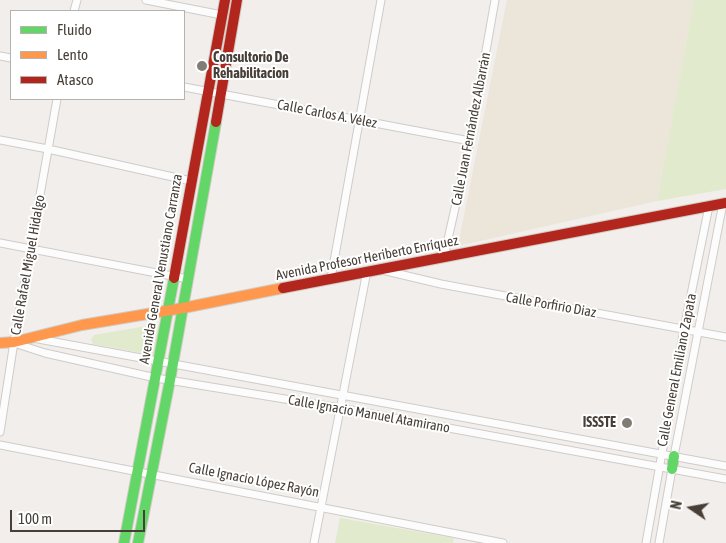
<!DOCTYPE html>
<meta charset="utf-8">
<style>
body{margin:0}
#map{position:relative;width:726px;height:543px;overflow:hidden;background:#f1eeeb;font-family:"Asap Condensed",sans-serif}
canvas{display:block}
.legend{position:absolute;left:10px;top:10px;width:175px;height:90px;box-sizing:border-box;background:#fff;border:1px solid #b5b2af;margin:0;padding:6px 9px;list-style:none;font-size:15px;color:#473f37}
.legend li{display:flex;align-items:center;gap:10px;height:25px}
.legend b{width:25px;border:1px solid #b5b2af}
.north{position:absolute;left:666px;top:483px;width:50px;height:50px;-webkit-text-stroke:4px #fff;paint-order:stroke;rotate:282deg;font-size:14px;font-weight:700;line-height:20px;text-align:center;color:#473f37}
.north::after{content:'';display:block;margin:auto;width:18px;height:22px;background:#473f37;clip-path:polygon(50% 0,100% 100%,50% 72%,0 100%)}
.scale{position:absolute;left:10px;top:510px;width:135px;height:22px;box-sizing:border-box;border:2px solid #473f37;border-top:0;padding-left:6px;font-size:15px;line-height:18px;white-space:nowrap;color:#473f37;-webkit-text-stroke:4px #fff;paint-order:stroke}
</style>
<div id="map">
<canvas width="726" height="543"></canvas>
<ul class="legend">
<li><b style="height:6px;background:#63d668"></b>Fluido</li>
<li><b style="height:6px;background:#ff974d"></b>Lento</li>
<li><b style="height:6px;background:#b3261e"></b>Atasco</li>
</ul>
<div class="north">N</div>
<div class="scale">100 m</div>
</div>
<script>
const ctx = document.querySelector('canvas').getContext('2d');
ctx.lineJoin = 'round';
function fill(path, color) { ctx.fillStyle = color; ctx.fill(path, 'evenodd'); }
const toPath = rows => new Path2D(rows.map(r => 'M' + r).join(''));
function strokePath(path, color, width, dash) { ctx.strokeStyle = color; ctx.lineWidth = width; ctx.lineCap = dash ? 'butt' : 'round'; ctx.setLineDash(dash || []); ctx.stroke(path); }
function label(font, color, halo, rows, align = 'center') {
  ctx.font = font + ' "Asap Condensed",sans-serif'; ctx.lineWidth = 4; ctx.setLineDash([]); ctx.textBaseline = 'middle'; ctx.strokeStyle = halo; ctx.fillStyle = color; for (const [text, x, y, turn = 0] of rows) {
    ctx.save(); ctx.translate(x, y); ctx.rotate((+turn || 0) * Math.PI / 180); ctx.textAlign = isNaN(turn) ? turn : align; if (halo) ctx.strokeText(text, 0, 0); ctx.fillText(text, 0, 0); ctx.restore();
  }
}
fill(toPath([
 [507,0,694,0,657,201,458,246]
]), '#ebe5da');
fill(toPath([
 [694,0,726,0,726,189,657,201],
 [164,323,158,356,93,344,91,340,94,335],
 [340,518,454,538,453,543,335,543]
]), '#e1eacc');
const street = toPath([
 [146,0,222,15],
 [74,11,77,0],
 [0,56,11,58],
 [184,87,470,141],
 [0,140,48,149,191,181],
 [0,243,188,279],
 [444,257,470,141,495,0],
 [382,270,441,284,726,337],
 [331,278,381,0],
 [33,338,726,466],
 [14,343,45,353,156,378,340,408,726,479],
 [0,432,14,342,57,99],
 [0,445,503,543],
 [674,456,723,203],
 [314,543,367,271],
 [646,543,684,329,709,206],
 [659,543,672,469]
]);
const fast = toPath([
 [672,469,674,456],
 [124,543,174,278],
 [138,543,170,380,216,122]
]);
const slow = toPath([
 [0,343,14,342,82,325,183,308,283,288]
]);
const jam = toPath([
 [216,122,237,0],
 [174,278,225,0],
 [283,288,726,203]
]);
strokePath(street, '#cfccc8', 9);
strokePath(fast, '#d0cbc2', 12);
strokePath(slow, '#d0cbc2', 12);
strokePath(jam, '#d0cbc2', 12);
strokePath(street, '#fdfcfc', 7);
strokePath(fast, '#63d668', 10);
strokePath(slow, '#ff974d', 10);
strokePath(jam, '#b3261e', 10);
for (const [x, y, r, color] of [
 [202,66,6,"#827c76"],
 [627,423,6,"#827c76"]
]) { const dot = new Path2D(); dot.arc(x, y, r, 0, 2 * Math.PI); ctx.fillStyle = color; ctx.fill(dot); strokePath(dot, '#fff', 2); }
label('bold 14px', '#473f37', '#fff', [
 ["Consultorio De",213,58],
 ["Rehabilitacion",213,74],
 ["ISSSTE",616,423,"right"]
], 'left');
label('14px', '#473f37', '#fff', [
 ["Calle Carlos A. Vélez",327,114,11],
 ["Calle Juan Fernández Albarrán",471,129,-79],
 ["Avenida Profesor Heriberto Enríquez",367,258,-11],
 ["Calle Rafael Miguel Hidalgo",28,265,-80],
 ["Avenida General Venustiano Carranza",161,269,-80],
 ["Calle Porfirio Diaz",551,305,10],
 ["Calle General Emiliano Zapata",677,370,-79],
 ["Calle Ignacio Manuel Atamirano",369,414,10],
 ["Calle Ignacio López Rayón",254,480,11]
]);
</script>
